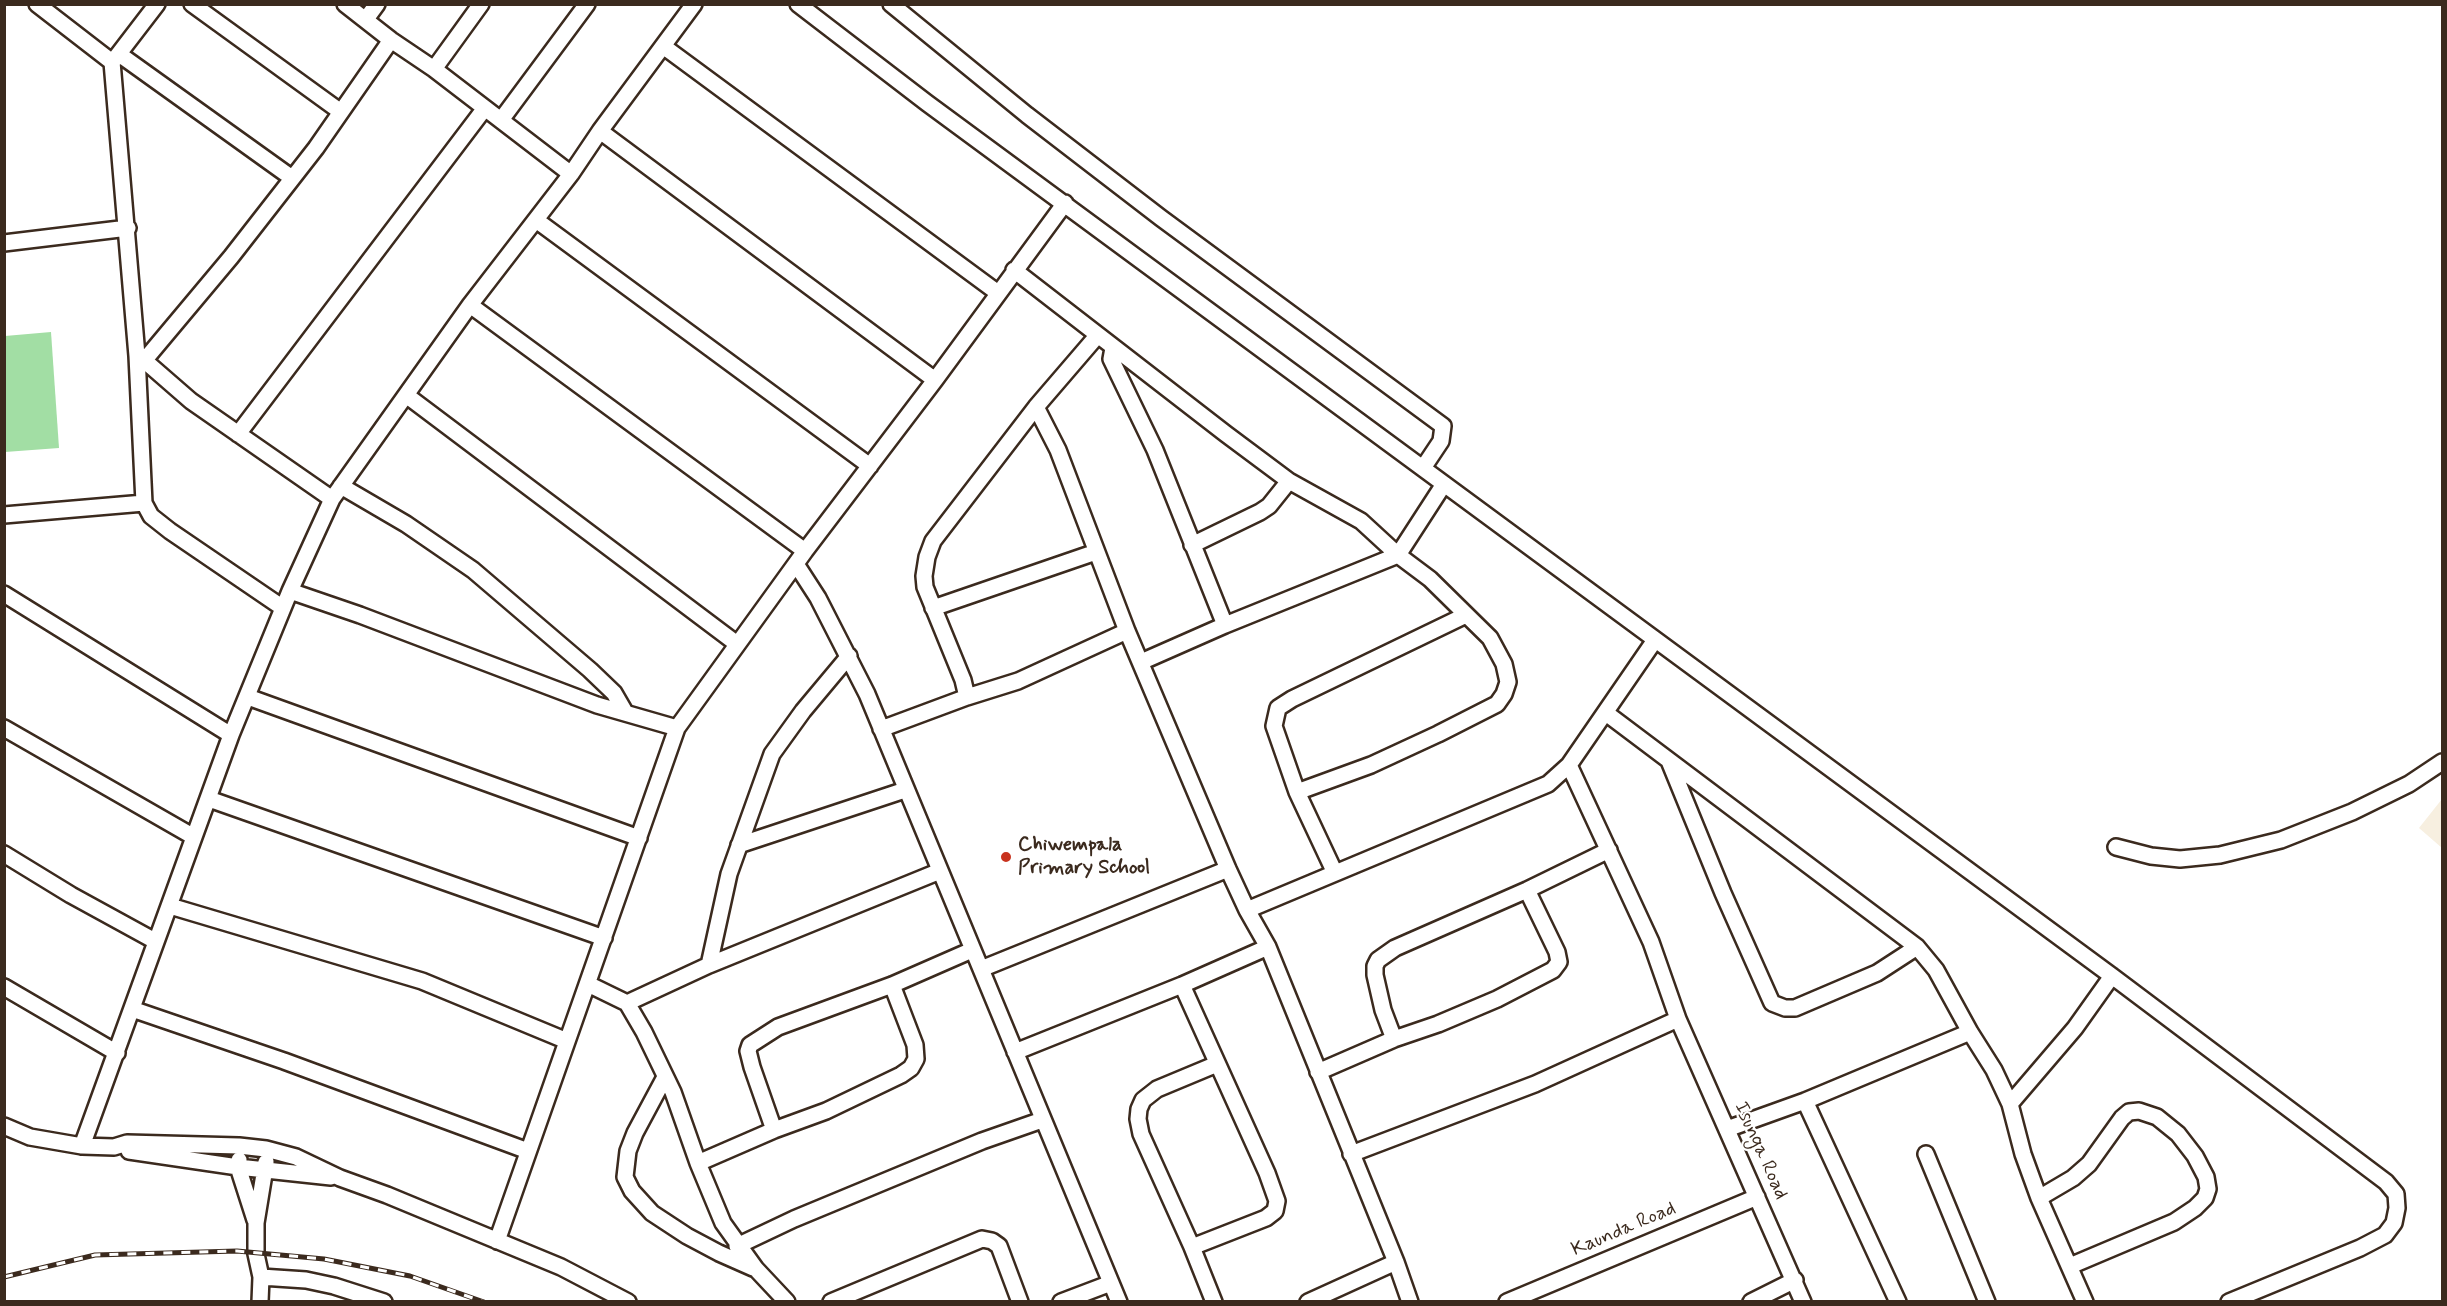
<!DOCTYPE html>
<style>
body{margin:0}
#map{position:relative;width:2447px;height:1306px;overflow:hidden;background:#fff;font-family:Mynerve,sans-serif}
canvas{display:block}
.frame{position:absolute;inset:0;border:6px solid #3b2a1e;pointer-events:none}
</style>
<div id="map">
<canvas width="2447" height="1306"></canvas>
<div class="frame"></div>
</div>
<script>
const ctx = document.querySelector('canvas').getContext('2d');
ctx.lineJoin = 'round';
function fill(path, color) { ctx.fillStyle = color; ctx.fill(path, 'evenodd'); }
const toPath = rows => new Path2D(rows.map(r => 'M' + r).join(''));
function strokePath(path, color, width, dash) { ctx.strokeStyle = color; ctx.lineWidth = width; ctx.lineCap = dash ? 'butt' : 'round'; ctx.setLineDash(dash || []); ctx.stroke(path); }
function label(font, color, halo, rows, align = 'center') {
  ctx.font = font + ' Mynerve,sans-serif'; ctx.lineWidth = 4.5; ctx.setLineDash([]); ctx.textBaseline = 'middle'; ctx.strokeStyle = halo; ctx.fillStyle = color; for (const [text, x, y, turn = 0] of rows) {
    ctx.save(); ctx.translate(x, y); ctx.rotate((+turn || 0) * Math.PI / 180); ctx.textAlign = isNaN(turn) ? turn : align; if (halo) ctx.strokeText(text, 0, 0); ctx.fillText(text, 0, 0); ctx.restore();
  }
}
fill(toPath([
 [2442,799,2442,848,2419,828]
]), '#f7efe0');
fill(toPath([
 [51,332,59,448,5,452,5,336]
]), '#a2dea4');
const minor = toPath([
 [37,4,112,62,137,356,144,503,151,516,170,531,283,608],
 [192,4,341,112],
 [345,4,391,40,434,69,571,174],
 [798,4,927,103,2112,976,2386,1182,2396,1194,2397,1208,2394,1223,2385,1235,2360,1248,2229,1302],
 [891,4,1027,115,1161,218,1443,426,1441,441,1423,468],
 [366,19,377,4],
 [663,46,998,293],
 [119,54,292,178],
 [114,60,157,4],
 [434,69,481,4],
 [501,120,587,4],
 [600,131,935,380],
 [536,220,870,466],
 [4,243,128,228],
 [1014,270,1226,434,1289,481,1361,521,1398,555,1444,484],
 [470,305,805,551],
 [1113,348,1111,359,1155,450,1225,625],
 [145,361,191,401,332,499],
 [138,368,231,257,316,148,391,40],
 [406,395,737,644],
 [1036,407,1058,450,1127,631,1228,869,1247,910,1268,947,1396,1262,1410,1302],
 [238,434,485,108],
 [341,486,406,524,473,570,590,670,614,693,625,712],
 [4,515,144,503],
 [1192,545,1260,512,1269,506,1289,481],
 [796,564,818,598,867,694,1119,1302],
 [290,591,360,615,597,705,677,728],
 [4,594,231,735],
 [933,608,1096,552],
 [1141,662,1225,625,1398,555,1430,579,1490,638,1504,664,1508,682,1504,694,1497,704,1438,734,1371,765,1297,792],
 [248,697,639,838],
 [967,697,963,680,925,587,924,576,927,557,933,541,1036,407,1097,336],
 [1606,713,1917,947,1936,970,1970,1032,1994,1070,2010,1104,2023,1154,2039,1198,2085,1302],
 [4,728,194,837],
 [881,729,967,697,1018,681,1127,631],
 [1669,761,1723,893,1772,1003,1785,1008,1795,1008,1877,973,1917,947],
 [1569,765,1651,942,1678,1019,1803,1302],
 [209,799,604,938],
 [739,845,905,790],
 [2116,847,2151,856,2180,859,2220,855,2281,840,2352,812,2409,784,2442,762],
 [4,854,71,895,155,941],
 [1335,873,1297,792,1274,726,1278,708,1292,699,1466,615],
 [170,906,422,981,567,1041],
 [1247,910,1548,784,1569,765,1655,640],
 [709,965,940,871],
 [981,969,1228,869],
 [588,984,627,1003,709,965,729,874,772,754,803,711,849,656],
 [1182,985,1267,1173,1277,1201,1275,1211,1266,1218,1192,1247],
 [4,987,117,1053],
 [627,1003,644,1032,673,1092,698,1163,723,1223,756,1269,787,1302],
 [132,1009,284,1061,528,1151],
 [1394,1039,1383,1010,1375,975,1375,966,1378,960,1395,948,1527,890,1609,850],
 [1015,1052,1182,985,1268,947],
 [1318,1072,1394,1039,1438,1024,1497,999,1553,970,1559,962,1557,952,1527,890],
 [665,1077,635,1133,628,1151,625,1177,632,1191,652,1213,687,1236,719,1253,753,1268],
 [1805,1101,1898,1302],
 [2010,1104,2075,1028,2112,976],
 [4,1126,30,1137,82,1146,114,1147,127,1143,239,1146,266,1149,296,1157,340,1178,387,1195,561,1267,628,1302],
 [1727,1129,1805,1101,1970,1032],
 [774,1130,826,1111,901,1075,911,1068,916,1059,915,1045,892,985],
 [82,1146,231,735,290,591,332,499,470,305,571,174,600,131,694,4],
 [129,1151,238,1167,331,1177],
 [1351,1154,1535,1084,1678,1019],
 [1926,1154,1987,1302],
 [239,1160,238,1167,255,1220],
 [698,1163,774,1130,752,1067,748,1051,750,1045,778,1027,892,985,972,950],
 [2039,1198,2073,1178,2089,1164,2122,1118,2129,1112,2139,1111,2157,1117,2178,1134,2195,1156,2206,1177,2208,1189,2205,1198,2195,1208,2174,1222,2070,1266],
 [497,1241,677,728,805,551,935,380,1065,203],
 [737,1246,794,1219,982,1141,1042,1120],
 [261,1277,306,1280,334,1286,384,1302],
 [260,1302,261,1277,256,1254,256,1223,266,1162],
 [831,1302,982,1239,992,1241,999,1246,1020,1302],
 [1061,1302,1111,1283],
 [1214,1302,1192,1247,1141,1134,1138,1119,1139,1109,1143,1100,1157,1089,1217,1064],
 [1308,1302,1396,1262],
 [1507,1302,1757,1197],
 [1751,1302,1795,1280]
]);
strokePath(minor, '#3b2a1e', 20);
strokePath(minor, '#fff', 15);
const rail = toPath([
 [4,1277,95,1255,237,1251,324,1259,410,1276,484,1302]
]);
strokePath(rail, '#3b2a1e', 5);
strokePath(rail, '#fff', 3, [9]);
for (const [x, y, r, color] of [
 [1006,857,6,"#c8321e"]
]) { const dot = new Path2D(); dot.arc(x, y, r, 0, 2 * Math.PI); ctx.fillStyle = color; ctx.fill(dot); strokePath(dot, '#fff', 2); }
label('bold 20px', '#3b2a1e', '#fff', [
 ["Chiwempala",1018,846],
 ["Primary School",1018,869]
], 'left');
label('20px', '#3b2a1e', '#fff', [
 ["Isunga Road",1760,1151,66],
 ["Kaunda Road",1624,1230,-23]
]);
</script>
